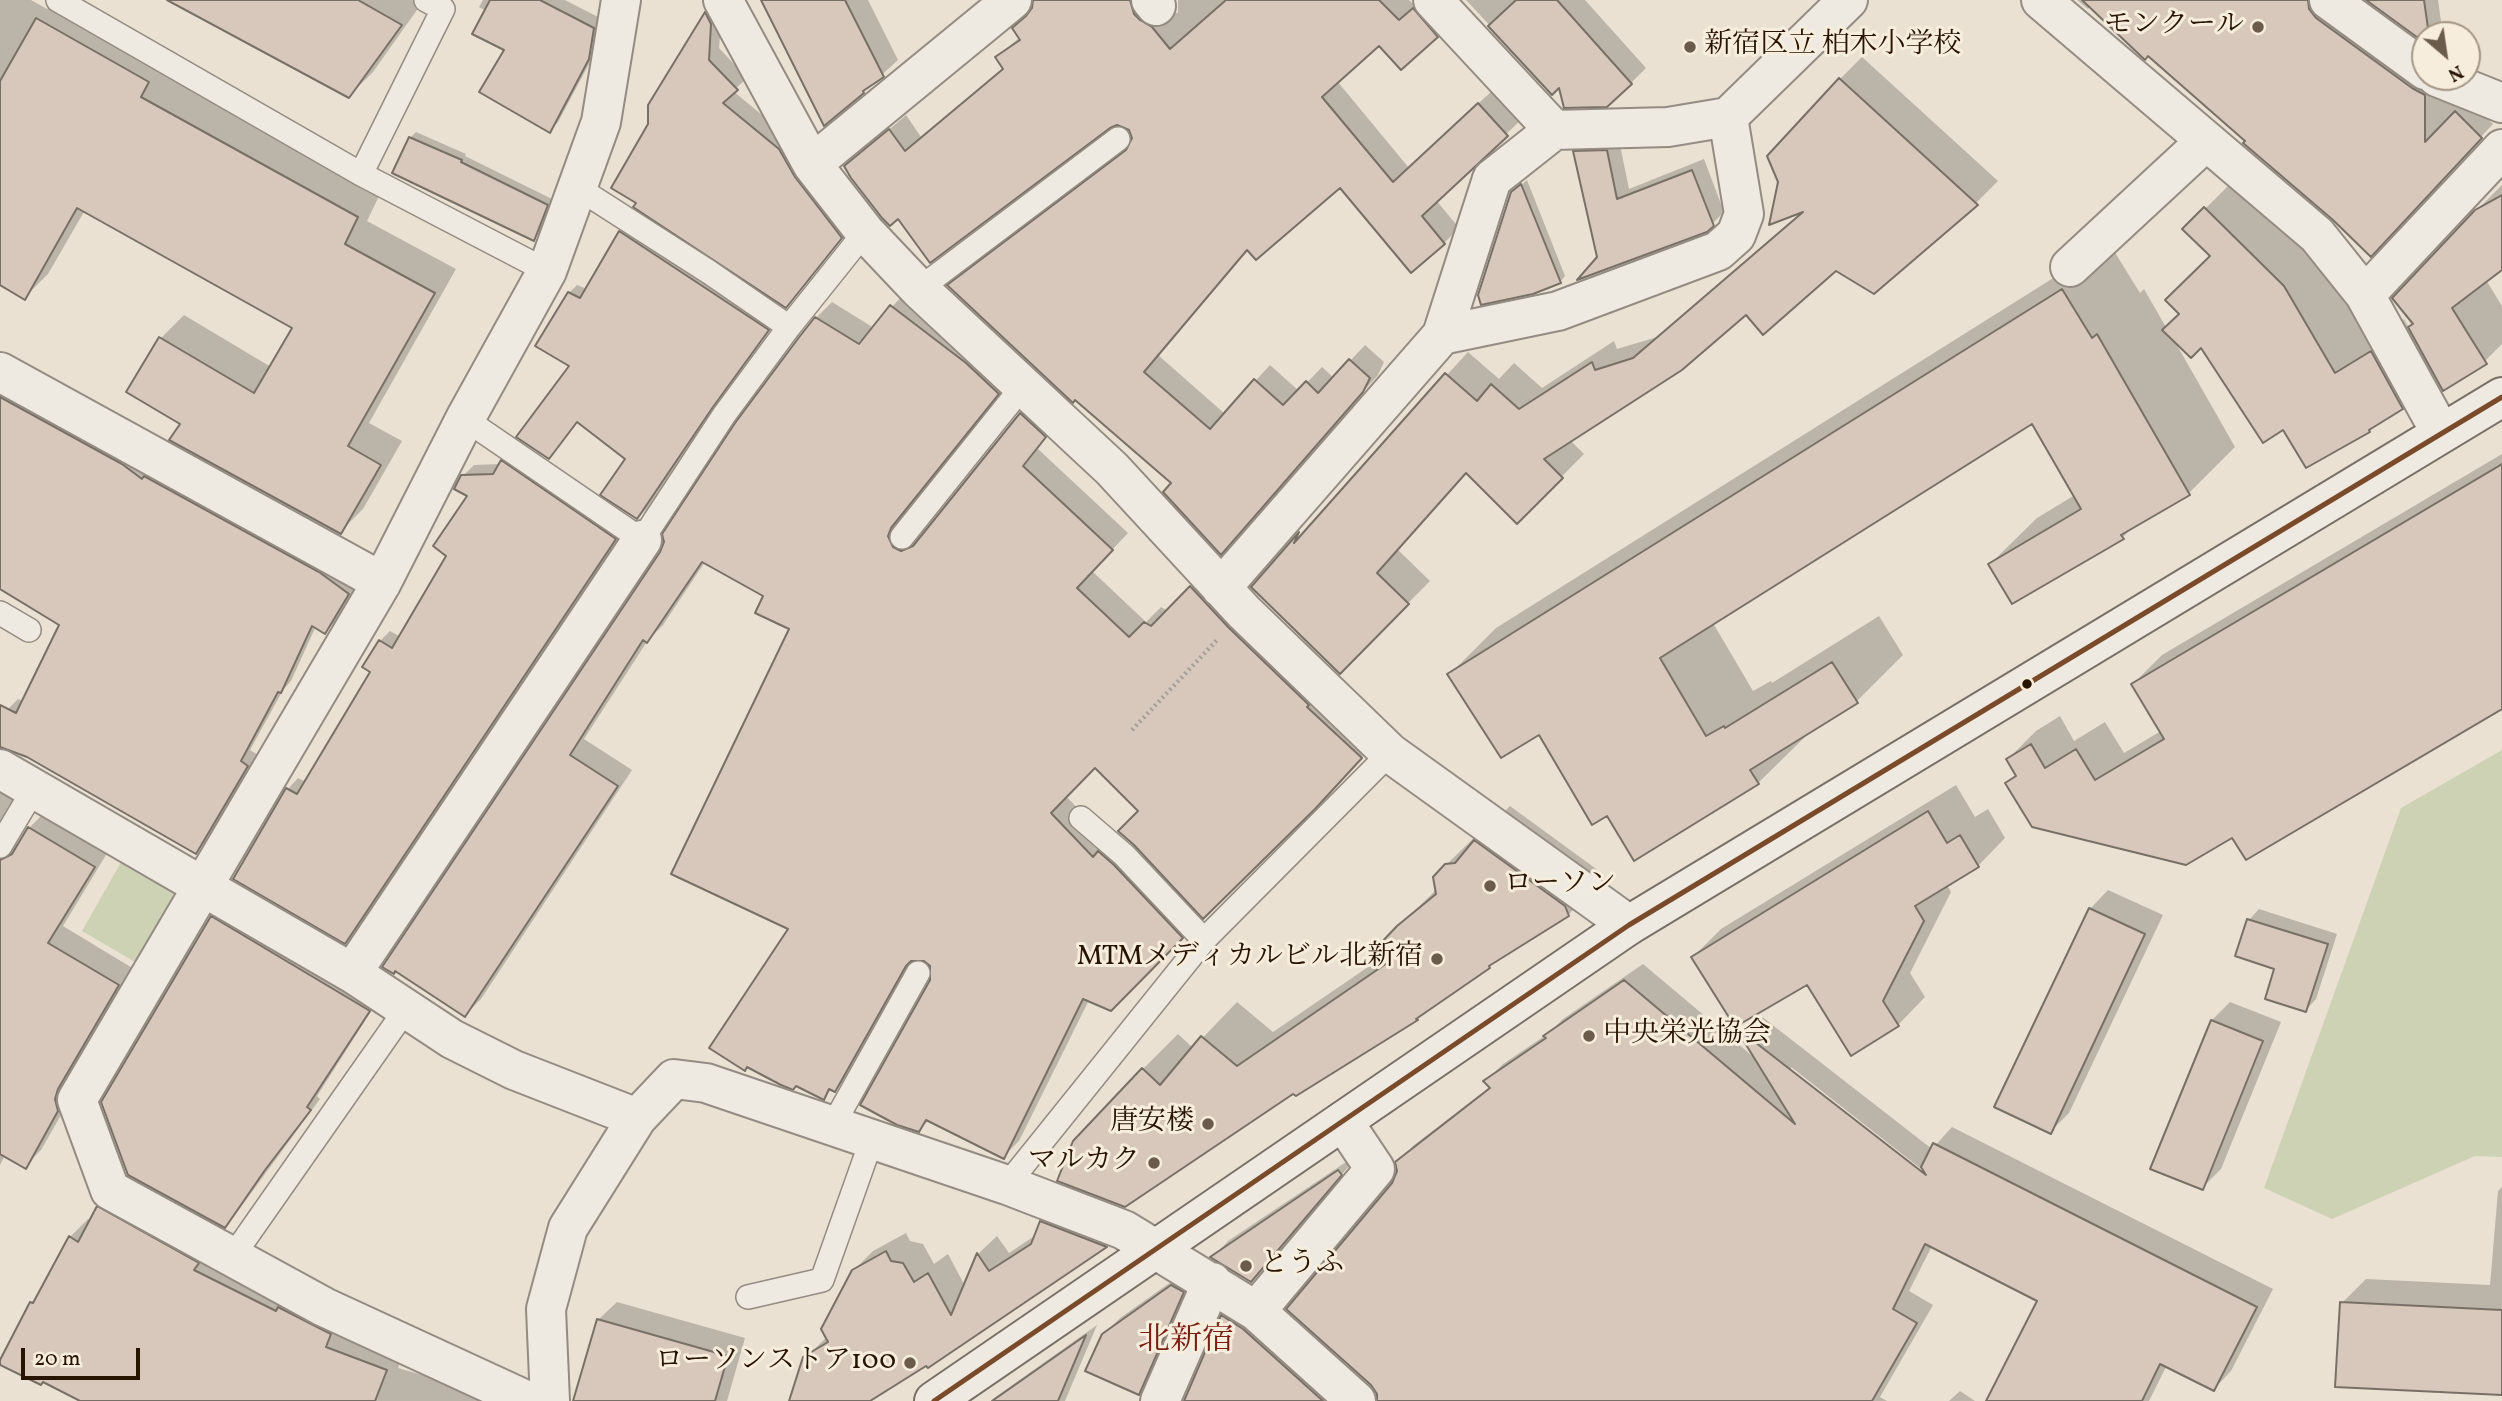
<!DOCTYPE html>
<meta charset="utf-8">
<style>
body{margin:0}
#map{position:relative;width:2502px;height:1401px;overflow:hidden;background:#eae1d3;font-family:Vollkorn,serif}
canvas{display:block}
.north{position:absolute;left:2411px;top:21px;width:70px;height:70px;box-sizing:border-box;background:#f7eddd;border:2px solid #a49685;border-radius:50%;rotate:151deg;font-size:19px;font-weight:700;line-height:28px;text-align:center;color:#271301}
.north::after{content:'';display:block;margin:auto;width:24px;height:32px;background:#6b5b4a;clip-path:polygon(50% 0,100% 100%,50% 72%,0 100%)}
.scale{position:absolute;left:21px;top:1348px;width:119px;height:32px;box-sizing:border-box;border:4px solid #271301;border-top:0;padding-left:9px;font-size:21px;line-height:24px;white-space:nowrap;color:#271301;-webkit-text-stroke:5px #f7eddd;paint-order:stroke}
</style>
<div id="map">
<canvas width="2502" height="1401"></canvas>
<div class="north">N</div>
<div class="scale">20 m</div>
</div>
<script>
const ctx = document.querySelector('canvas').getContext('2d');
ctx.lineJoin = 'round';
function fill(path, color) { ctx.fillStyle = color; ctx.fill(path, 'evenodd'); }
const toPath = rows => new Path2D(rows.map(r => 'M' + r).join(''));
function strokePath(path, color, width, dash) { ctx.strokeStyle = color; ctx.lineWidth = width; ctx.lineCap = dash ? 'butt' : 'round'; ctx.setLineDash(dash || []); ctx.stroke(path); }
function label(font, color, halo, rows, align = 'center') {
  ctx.font = font + ' Vollkorn,"Noto Serif JP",serif'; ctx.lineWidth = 6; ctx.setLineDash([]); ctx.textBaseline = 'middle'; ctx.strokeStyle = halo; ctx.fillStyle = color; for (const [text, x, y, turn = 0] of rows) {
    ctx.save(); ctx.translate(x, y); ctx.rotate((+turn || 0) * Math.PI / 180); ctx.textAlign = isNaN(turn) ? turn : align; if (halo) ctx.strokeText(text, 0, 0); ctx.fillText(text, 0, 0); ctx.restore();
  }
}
fill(toPath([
 [2502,750,2502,1157,2475,1156,2332,1219,2264,1188,2401,808],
 [124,857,185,893,142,966,82,931]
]), '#cdd2b4');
fill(toPath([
 [0,0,31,0,47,9,56,0,380,194,367,221,456,269,369,423,402,441,363,509,340,532,182,423,129,391,161,338,184,315,271,367,294,327,85,210,48,274,25,297,0,283],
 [171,0,424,0,373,72,349,96],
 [483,0,565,0,602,19,597,49,558,122,549,131,486,11,479,7],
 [763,0,868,0,898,60,863,92],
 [1035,0,1152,0,1165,12,1178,13,1178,0,1409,0,1415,6,1422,0,1452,21,1436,36,1379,43,1337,81,1409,168,1494,89,1522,119,1436,200,1459,228,1444,243,1340,186,1249,249,1158,355,1225,414,1270,365,1299,391,1322,367,1334,378,1365,345,1384,362,1378,375,1236,537,950,285,965,270,1131,145,1134,138,1130,129,1117,123,898,217,847,166,906,115,921,137,1004,68,997,57,1020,37,1034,9],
 [1466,0,1585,0,1646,68,1631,83,1560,85,1552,92],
 [2077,0,2324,0,2428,77,2461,108,2469,100,2493,124,2383,242,2247,141,2091,6,2088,9],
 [2369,0,2438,0,2442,28,2435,35,2425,35,2425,41],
 [716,3,722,13,719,48,747,78,733,91,790,138,852,226,786,306,650,124,650,106,706,13],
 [1862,57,1998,181,1976,203,1874,291,1836,268,1746,313,1570,440,1584,454,1517,522,1467,472,1398,550,1430,581,1340,672,1253,587,1468,352,1499,379,1514,363,1542,388,1614,341,1617,349,1657,337,1804,210,1840,79],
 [416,132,466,154,465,156,552,199,539,233,533,239,410,138],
 [1587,140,1619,140,1629,189,1704,159,1724,212,1706,230,1599,257,1575,152],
 [2238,176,2317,253,2369,341,2404,319,2409,328,2414,324,2476,211,2502,185,2502,267,2486,280,2502,306,2502,344,2480,366,2435,374,2402,408,2377,423,2369,431,2283,428,2202,345,2174,340,2235,447,2189,493,2137,523,2123,537,1990,564,2037,518,2075,495,2033,422,1713,623,1753,691,1771,681,1772,683,1879,616,1903,655,1857,701,1804,735,1805,737,1758,783,1607,813,1539,732,1450,674,1496,628,2109,243,2140,293,2144,289,2167,329,2181,314,2212,256,2185,229],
 [1527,180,1565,276,1560,282,1519,187],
 [629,224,776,321,720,397,647,509,639,517,603,494,627,458,578,420,557,449,572,366,569,293,577,285,587,289,620,232],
 [907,290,1014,377,907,510,903,519,918,536,926,532,1021,414,1037,398,1060,420,1038,449,1128,533,1092,571,1146,622,1161,607,1168,611,1207,572,1377,741,1330,791,1140,811,1095,766,1066,796,1109,842,1197,921,1110,1009,1089,1000,1019,1141,1003,1157,929,1120,919,1130,932,980,932,966,925,959,915,959,851,1074,835,1090,832,1089,823,1098,791,928,792,628,766,596,705,562,663,625,648,640,584,739,632,770,481,999,465,1015,396,970,816,318,832,302,874,328],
 [0,381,359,583,335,622,325,632,316,626,291,681,283,690,250,750,258,755,207,841,196,852,27,755,0,746,0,726,8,709,18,699,23,701,61,624,0,587],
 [513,451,625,528,356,931,345,942,235,878,288,789,298,778,306,782,373,672,380,641,390,631,401,637,449,555,469,495,463,476,474,465,501,464],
 [2502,454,2502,707,2233,836,2007,783,2016,774,2008,759,2036,731,2060,716,2074,741,2105,722,2124,753,2161,731,2133,684,2162,655],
 [0,766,19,796,8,842,19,844,29,828,45,812,109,850,63,926,134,969,73,1094,41,1150,25,1166,5,1155,0,1165],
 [1956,785,1975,817,1988,809,2005,838,1978,866,1947,885,1951,892,1910,973,1925,997,1898,1025,1808,983,1693,957,1721,929],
 [1510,806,1599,871,1603,880,1568,915,1495,960,1426,1009,1417,1019,1296,1094,1293,1092,1125,1205,1143,1069,1178,1034,1193,1048,1237,1002,1273,1032,1387,954,1398,927,1437,889,1446,865,1482,830,1487,829],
 [2108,890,2163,915,2069,1113,2050,1132,2090,909],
 [223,907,379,999,317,1096,320,1099,235,1215,224,1226,212,917],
 [2259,909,2337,934,2316,999,2306,1010,2276,968,2249,920],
 [1643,964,1756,1059,1742,1035,1761,1016,1932,1149,1952,1127,2273,1289,2231,1371,2214,1389,2167,1365,2149,1401,1988,1401,2039,1300,1932,1246,1909,1291,1933,1305,1880,1397,1887,1401,1379,1401,1393,1184,1398,1171,1397,1163,1414,1145,1491,1086,1486,1081,1503,1064,1549,1033,1563,1019],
 [1791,1067,1934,1179,1932,1182,1791,1072],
 [2230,1002,2281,1022,2221,1169,2202,1188,2212,1020],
 [1355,1156,1356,1158,1251,1280,1213,1257,1228,1241],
 [2502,1187,2502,1394,2342,1303,2366,1279,2490,1285,2498,1191],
 [116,1189,404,1352,398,1368,512,1401,84,1401,31,1303,40,1294,70,1237,88,1219,91,1221,98,1207],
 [1061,1203,1125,1227,1106,1246,928,1366,926,1364,866,1401,791,1401,805,1358,827,1337,853,1271,873,1251,906,1233,910,1241,923,1244,934,1264,948,1254,965,1286,978,1254,997,1236,1009,1253,1036,1235,1041,1222],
 [1188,1270,1198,1276,1155,1377,1139,1393,1103,1335,1120,1318],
 [1240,1299,1360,1401,1185,1401,1223,1316],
 [617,1302,745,1338,727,1401,575,1401,598,1320],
 [1097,1325,1065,1401,991,1401,994,1398],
 [1960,1391,1975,1401,1949,1401]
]), '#0003');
const building = toPath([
 [167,0,358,0,402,25,349,98,167,0],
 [490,0,540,0,594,28,589,59,550,133,479,92,504,50,472,34,490,0],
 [761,0,845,0,884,77,863,91,864,93,824,126,761,0],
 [1033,0,1130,0,1134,14,1140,20,1152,27,1170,49,1226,0,1379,0,1399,20,1413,8,1438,37,1401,70,1379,46,1322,97,1393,182,1478,103,1508,136,1422,216,1445,244,1411,273,1340,188,1256,260,1247,250,1144,372,1210,429,1254,379,1283,405,1306,381,1318,393,1349,359,1370,378,1363,392,1221,555,1163,492,1171,483,1075,400,1073,403,947,285,1126,150,1132,138,1129,130,1117,125,1110,128,930,263,898,219,890,226,882,218,851,178,844,166,889,129,905,151,1003,69,995,57,1020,40,1012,28,1026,16,1032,8,1033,0],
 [1516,0,1557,0,1632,84,1607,107,1564,108,1559,88,1552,95,1488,26,1516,0],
 [2082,0,2308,0,2309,9,2316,18,2412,88,2425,95,2425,142,2455,111,2482,138,2371,257,2333,220,2243,143,2245,141,2148,56,2145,60,2082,0],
 [2366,0,2424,0,2429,35,2425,35,2425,43,2366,0],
 [705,12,711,24,709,60,738,90,723,103,779,149,795,177,842,238,786,308,633,207,636,203,611,188,648,124,648,105,705,12],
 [36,18,149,82,141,97,358,217,345,244,435,293,348,446,381,465,341,534,169,440,180,424,126,392,159,337,254,393,292,328,77,208,25,300,0,285,0,81,36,18],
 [1839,78,1978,205,1874,294,1836,271,1763,335,1746,315,1682,370,1544,459,1563,478,1517,524,1466,473,1377,573,1409,604,1340,674,1251,587,1299,532,1294,543,1445,373,1477,401,1491,384,1519,409,1592,362,1595,370,1633,358,1803,212,1769,225,1778,182,1767,156,1839,78],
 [409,137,462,160,461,162,548,205,534,241,392,173,409,137],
 [1607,150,1617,199,1692,170,1714,226,1707,232,1577,280,1597,257,1573,151,1607,150],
 [1521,184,1561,283,1533,294,1481,305,1478,295,1511,192,1521,184],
 [2502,195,2502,270,2452,308,2487,364,2443,391,2408,327,2413,324,2392,298,2475,210,2502,195],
 [2204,207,2284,286,2335,373,2371,351,2403,409,2369,430,2370,432,2306,468,2283,430,2263,443,2201,348,2191,358,2162,330,2179,314,2165,300,2210,256,2182,229,2204,207],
 [619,231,769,330,713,407,637,519,600,495,625,459,577,422,549,459,516,437,569,366,535,346,568,292,580,298,619,231],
 [2062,289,2092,338,2097,334,2190,495,2121,535,2124,539,2012,604,1988,564,2081,509,2032,424,1660,658,1706,736,1724,726,1725,728,1832,662,1858,703,1750,770,1759,784,1634,861,1607,816,1592,825,1539,735,1501,758,1447,674,2062,289],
 [890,305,966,363,999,394,891,528,888,536,893,547,901,551,913,546,1020,413,1046,437,1023,466,1113,550,1077,588,1129,637,1144,622,1151,626,1190,586,1229,628,1309,705,1307,707,1362,758,1315,809,1203,919,1134,845,1118,831,1138,811,1095,768,1051,813,1093,857,1098,851,1114,865,1183,938,1111,1011,1083,999,1004,1159,926,1120,919,1132,897,1125,860,1105,930,980,930,966,924,961,911,961,906,966,835,1092,829,1089,824,1100,796,1086,793,1090,781,1085,747,1067,745,1071,709,1048,788,929,671,874,789,629,755,613,763,596,702,562,647,643,643,640,570,755,618,786,465,1017,395,971,394,974,382,967,660,552,664,542,662,534,735,423,800,336,815,317,859,344,890,305],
 [0,397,122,464,142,479,144,476,319,572,349,594,325,634,312,626,281,693,278,692,241,761,248,766,196,854,27,757,0,747,0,705,16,713,59,625,0,589,0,397],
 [501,460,616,539,345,944,233,879,286,788,297,794,370,672,362,667,379,640,392,648,446,556,433,546,467,496,454,489,461,475,493,474,501,460],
 [2502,464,2502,709,2246,860,2232,838,2186,865,2032,827,2005,783,2016,776,2006,759,2031,744,2045,768,2076,749,2095,780,2164,739,2131,684,2502,464],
 [1928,811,1947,843,1960,835,1979,867,1915,906,1924,921,1883,1001,1899,1026,1851,1056,1807,985,1735,1027,1691,957,1928,811],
 [28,827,95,867,48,943,119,985,58,1089,55,1099,58,1111,26,1169,0,1154,0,860,12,854,28,827],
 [1474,840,1565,906,1569,916,1489,966,1490,968,1416,1019,1418,1020,1296,1096,1293,1094,1125,1207,1057,1181,1073,1141,1142,1068,1160,1085,1201,1036,1237,1066,1390,961,1379,945,1397,926,1436,894,1433,877,1445,864,1455,863,1474,840],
 [2089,908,2145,934,2051,1134,1994,1107,2089,908],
 [211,916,370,1011,307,1107,311,1110,265,1170,225,1228,128,1175,101,1102,211,916],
 [2247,919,2328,944,2306,1012,2265,999,2274,969,2235,956,2247,919],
 [1624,980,1795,1124,1740,1035,1742,1032,1926,1175,1921,1167,1933,1143,2257,1307,2214,1391,2160,1364,2142,1401,1986,1401,2037,1301,1925,1244,1893,1309,1917,1323,1872,1401,1377,1401,1377,1394,1371,1385,1286,1309,1392,1183,1397,1171,1395,1162,1490,1088,1483,1081,1546,1038,1543,1036,1624,980],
 [2211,1020,2263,1041,2203,1190,2150,1169,2211,1020],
 [1338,1170,1342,1175,1251,1282,1210,1257,1338,1170],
 [97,1206,199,1263,194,1270,276,1311,278,1307,331,1334,326,1347,387,1370,375,1401,80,1401,43,1382,41,1385,0,1365,0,1360,30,1302,33,1303,69,1236,78,1242,97,1206],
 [1040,1221,1107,1247,928,1368,926,1366,870,1401,789,1401,803,1357,828,1342,821,1329,852,1270,886,1251,891,1261,903,1263,914,1282,928,1273,951,1315,977,1253,989,1271,1031,1244,1040,1221],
 [1171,1285,1184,1292,1139,1395,1085,1371,1102,1334,1171,1285],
 [2340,1302,2502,1310,2502,1395,2335,1387,2340,1302],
 [1221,1315,1243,1329,1323,1401,1184,1401,1221,1315],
 [597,1319,728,1356,715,1401,573,1401,597,1319],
 [1086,1335,1058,1401,992,1401,1086,1335]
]);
fill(building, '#d7c8bb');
strokePath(building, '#787066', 2);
const service = toPath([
 [58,0,361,174,547,271],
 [361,174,443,9,426,0],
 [578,188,709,272,789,327],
 [919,289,1118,139],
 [465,419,642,540,724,415,789,327,865,232],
 [902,537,1023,386],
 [0,613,29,630],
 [1081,818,1124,855,1204,940],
 [0,846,34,789],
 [833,1125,918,973],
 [1007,1185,1204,940,1390,753],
 [233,1256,406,1009],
 [748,1297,822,1280,872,1139]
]);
const minor = toPath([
 [723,0,812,164,865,232,919,289,1112,469,1244,612,1390,753,1629,925],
 [1151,0,1156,6],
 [1433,0,1554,130,1668,127,1728,117,1848,0],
 [2041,0,2317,235,2365,295,2441,433],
 [2329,0,2425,70],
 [2437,77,2502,103],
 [812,164,1012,0],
 [2070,267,2206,141],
 [2365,295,2502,149],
 [1442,335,1492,179,1554,130],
 [0,372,382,582],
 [1221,588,1442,335,1558,311,1718,251,1736,235,1744,214,1728,117],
 [0,769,352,973,452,1039,514,1070,637,1118],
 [352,973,642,540],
 [1256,1311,1375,1169,1343,1121],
 [528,1401,324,1307,110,1190,77,1100,382,582,465,419,547,271,601,122,621,0],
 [550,1401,546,1309,568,1228,637,1118,674,1079,706,1083,1007,1185,1124,1230,1256,1311,1356,1401],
 [1160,1401,1212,1282]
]);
const secondary = toPath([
 [934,1401,1629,925,2502,397]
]);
strokePath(service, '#948c82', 26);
strokePath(minor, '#948c82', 42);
strokePath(secondary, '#787066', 42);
strokePath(toPath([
 [1132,730,1217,640]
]), '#a6a099', 4.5, [2, 3.5]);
strokePath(service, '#eeeae2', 23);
strokePath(minor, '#eeeae2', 38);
strokePath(secondary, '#eeeae2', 38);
strokePath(toPath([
 [934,1401,1629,925,2502,397]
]), '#7a4b2a', 5);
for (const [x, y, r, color] of [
 [2258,27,7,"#6b5b4a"],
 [1690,47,7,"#6b5b4a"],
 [2027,684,6,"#271301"],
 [1490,886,7,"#6b5b4a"],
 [1437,959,7,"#6b5b4a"],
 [1589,1036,7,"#6b5b4a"],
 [1208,1124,7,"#6b5b4a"],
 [1154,1163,7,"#6b5b4a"],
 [1246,1266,7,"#6b5b4a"],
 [910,1363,7,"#6b5b4a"]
]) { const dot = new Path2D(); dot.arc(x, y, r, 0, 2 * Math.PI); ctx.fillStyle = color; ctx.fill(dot); strokePath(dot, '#f7eddd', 2.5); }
label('28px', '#271301', '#f7eddd', [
 ["モンクール",2244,27],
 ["新宿区立 柏木小学校",1704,47,"left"],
 ["ローソン",1504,886,"left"],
 ["MTMメディカルビル北新宿",1423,959],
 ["中央栄光協会",1603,1036,"left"],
 ["唐安楼",1194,1124],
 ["マルカク",1140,1163],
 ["とうふ",1260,1266,"left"],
 ["ローソンストア100",896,1363]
], 'right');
label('32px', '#7a1f14', '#f7eddd', [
 ["北新宿",1186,1343]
]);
</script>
